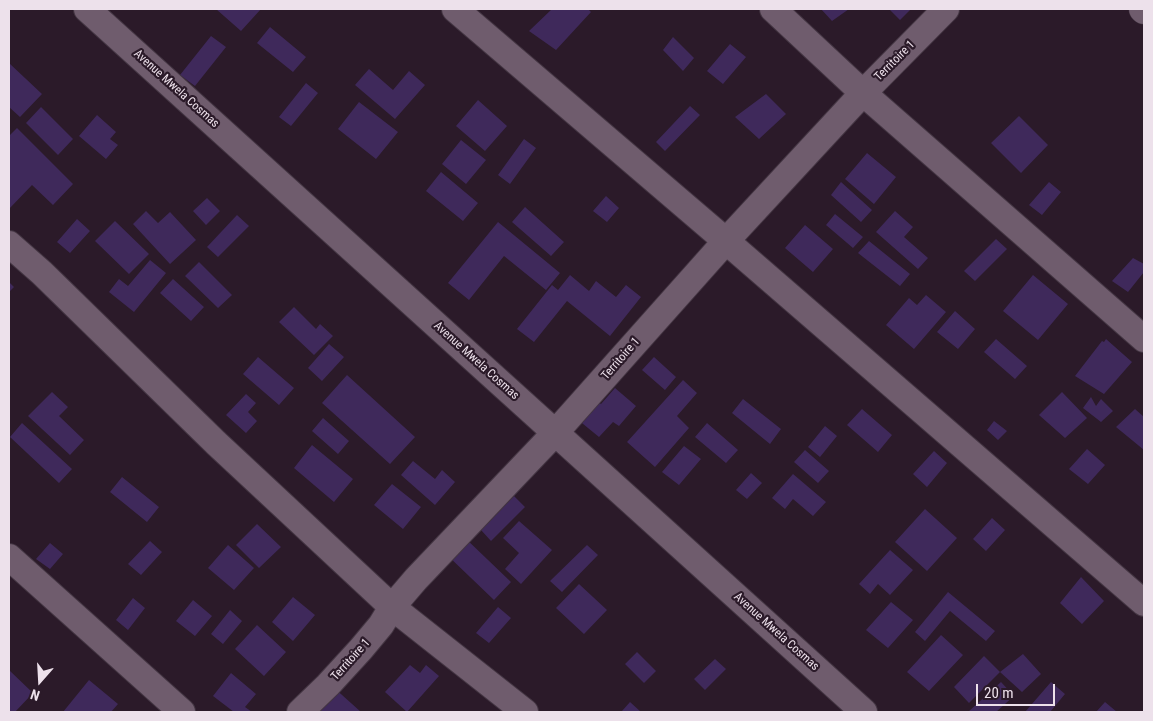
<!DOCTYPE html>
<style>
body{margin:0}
#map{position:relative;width:1153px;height:721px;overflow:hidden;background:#2b1a29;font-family:"Roboto Condensed",sans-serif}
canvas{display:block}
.frame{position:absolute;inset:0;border:10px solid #ede1eb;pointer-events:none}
.north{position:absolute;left:15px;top:656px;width:50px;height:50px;-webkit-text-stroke:4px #2b1a29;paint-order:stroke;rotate:199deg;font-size:14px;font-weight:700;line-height:20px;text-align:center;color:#ede1eb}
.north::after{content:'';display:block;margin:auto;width:18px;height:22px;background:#ede1eb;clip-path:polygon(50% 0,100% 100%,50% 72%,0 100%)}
.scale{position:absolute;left:976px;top:684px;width:79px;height:22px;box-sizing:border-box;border:2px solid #ede1eb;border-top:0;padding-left:6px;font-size:15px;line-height:18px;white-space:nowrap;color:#ede1eb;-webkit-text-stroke:4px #2b1a29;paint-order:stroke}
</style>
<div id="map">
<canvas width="1153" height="721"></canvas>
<div class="frame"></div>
<div class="north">N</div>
<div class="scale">20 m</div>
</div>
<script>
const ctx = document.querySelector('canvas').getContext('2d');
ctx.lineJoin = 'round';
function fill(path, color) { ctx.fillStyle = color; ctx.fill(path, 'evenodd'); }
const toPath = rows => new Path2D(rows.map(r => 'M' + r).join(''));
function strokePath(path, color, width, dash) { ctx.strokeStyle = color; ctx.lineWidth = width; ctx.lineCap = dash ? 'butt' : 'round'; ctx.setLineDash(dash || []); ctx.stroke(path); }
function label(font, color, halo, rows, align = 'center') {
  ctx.font = font + ' "Roboto Condensed",sans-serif'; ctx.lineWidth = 4.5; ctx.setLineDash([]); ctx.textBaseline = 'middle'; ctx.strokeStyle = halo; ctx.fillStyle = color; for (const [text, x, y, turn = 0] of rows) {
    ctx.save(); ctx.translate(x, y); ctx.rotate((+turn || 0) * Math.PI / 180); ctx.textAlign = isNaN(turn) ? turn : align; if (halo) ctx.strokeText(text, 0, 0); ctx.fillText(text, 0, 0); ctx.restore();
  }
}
fill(toPath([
 [216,9,261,9,241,31],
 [552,9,588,9,591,12,556,50,529,31],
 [821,9,849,9,832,21],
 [892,9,911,9,900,20,890,10],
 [270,27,306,57,293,72,257,43],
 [211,36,226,47,195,86,180,75],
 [673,37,694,58,683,71,663,50],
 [730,44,746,57,723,84,707,71],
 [9,63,42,94,20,117,9,107],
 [369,69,393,90,409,71,425,85,395,119,355,85],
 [306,83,318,93,291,126,279,117],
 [766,94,786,114,759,139,735,117],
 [478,100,507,126,485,151,456,126],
 [359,102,398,132,376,159,338,129],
 [690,106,700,115,665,151,656,142],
 [41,107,73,139,58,155,26,123],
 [97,115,116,132,110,139,118,145,106,159,79,136],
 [1019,116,1048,145,1021,173,991,143],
 [17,128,73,184,53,205,32,185,9,209,9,136],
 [524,139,536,148,510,184,498,175],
 [461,140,486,160,466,184,442,164],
 [867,153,896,177,874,204,845,179],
 [441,172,478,203,463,221,426,191],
 [841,182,872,210,861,222,831,195],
 [1049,182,1061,192,1042,215,1029,205],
 [606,196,619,208,607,222,593,211],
 [207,198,220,211,206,225,193,211],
 [525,207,564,242,551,256,512,222],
 [146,211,158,223,170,212,196,240,170,264,133,224],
 [895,211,913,227,904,237,928,258,918,269,876,232],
 [835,214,863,237,853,248,826,225],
 [237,215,249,226,218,257,207,247],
 [77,219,90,231,70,253,57,242],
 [115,221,149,254,129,274,95,241],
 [498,222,560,273,546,290,504,256,469,300,448,283],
 [805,225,833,249,813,272,785,248],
 [996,239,1007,249,975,281,964,271],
 [869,241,910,274,900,286,858,253],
 [1133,258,1144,264,1144,272,1128,292,1112,281],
 [150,260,166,273,134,312,109,292,119,279,128,286],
 [199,262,232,295,218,308,185,276],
 [570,275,589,291,596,281,616,297,626,285,641,297,610,336,567,301,534,342,517,329,552,285,558,290],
 [1033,275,1068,304,1038,340,1003,311],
 [173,279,204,307,191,321,160,293],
 [9,282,14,287,9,292],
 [926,295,946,312,914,349,886,325,909,298,917,305],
 [294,307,316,329,320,324,333,336,314,355,279,322],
 [955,311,975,329,958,349,937,332],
 [996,339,1027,366,1015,379,984,352],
 [1106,339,1132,362,1104,394,1075,376,1102,341,1104,342],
 [329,344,344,357,322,381,308,368],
 [258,357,294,388,279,405,243,374],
 [654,357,676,377,665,390,642,370],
 [347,375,415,437,390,464,322,403],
 [683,380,697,393,677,416,689,428,655,467,627,442],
 [615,388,636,406,619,426,613,422,599,437,577,419,594,399,601,404],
 [52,392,68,407,59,416,84,440,70,455,28,416],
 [1062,392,1087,418,1065,438,1039,415],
 [246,394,256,403,248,412,257,421,246,433,226,415],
 [1091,397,1096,406,1101,399,1113,411,1101,422,1083,408],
 [743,399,781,429,770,444,732,413],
 [862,409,892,435,878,452,847,425],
 [1135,409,1144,417,1144,450,1116,427],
 [323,418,349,441,338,454,312,431],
 [994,421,1007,431,998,440,987,430],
 [22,423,72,469,59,483,10,437],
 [707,423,738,450,726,463,695,437],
 [825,426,837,436,820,457,808,447],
 [312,445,353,479,334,502,294,468],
 [684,446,701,459,679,485,662,472],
 [1087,449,1105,465,1088,484,1069,469],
 [805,450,829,471,818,483,794,462],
 [934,451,947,463,927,487,913,474],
 [413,461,435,479,442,470,455,482,435,505,401,475],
 [751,473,762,483,747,499,736,490],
 [793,474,826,502,813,516,793,499,785,509,772,498],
 [122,477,159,507,147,522,110,492],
 [392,484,421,507,403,529,374,505],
 [514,496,525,507,491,541,481,530],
 [925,509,957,538,927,571,895,542],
 [992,518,1005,530,986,551,973,539],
 [519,521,552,550,521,584,505,569,519,553,503,538],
 [257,524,281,547,259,568,236,545],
 [463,536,511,582,494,600,446,554],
 [150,541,162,552,141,575,128,564],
 [50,543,63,554,50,569,36,559],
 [228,545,254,568,234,590,208,568],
 [587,545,598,555,562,592,550,581],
 [890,550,913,570,890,595,878,584,870,594,859,584],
 [1081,577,1104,601,1082,624,1060,603],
 [579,584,607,610,584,634,556,608],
 [948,592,995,631,986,641,950,611,925,641,915,632],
 [293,597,315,615,293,641,272,622],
 [133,598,145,608,128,630,116,620],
 [193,600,212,616,195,636,176,621],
 [891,602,913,620,888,648,866,630],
 [498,607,511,618,489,643,476,633],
 [230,610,242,621,223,644,211,634],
 [257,625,286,652,264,676,235,649],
 [941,635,963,655,929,691,907,672],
 [637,652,656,671,644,683,625,664],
 [1023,654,1041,674,1022,692,1000,672],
 [984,656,1000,672,969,703,954,687],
 [715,659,726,669,705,690,694,679],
 [410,665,420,673,426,665,439,676,407,712,385,692],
 [9,670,33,693,15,712,9,712],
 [231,673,256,694,245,707,252,712,234,712,213,696],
 [89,680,118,704,111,712,63,712],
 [1001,682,1014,696,996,712,968,712],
 [1051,682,1065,694,1050,712,1025,712],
 [332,686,361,712,320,712,313,706],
 [630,702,641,712,624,712,622,711],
 [1105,702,1117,712,1096,712]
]), '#3f295b');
const street = toPath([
 [87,9,864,712],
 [455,9,726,241,1144,603],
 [773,9,863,93,1144,339],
 [9,244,42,273,216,443,392,607,525,712],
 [9,557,182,712],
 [300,712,328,685,361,649,381,625,392,607,416,579,555,433,726,241,863,93,946,9]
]);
const secondary = toPath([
 [1143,9,1144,10]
]);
strokePath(street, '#433542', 28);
strokePath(secondary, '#433542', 29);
strokePath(street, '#6f5c6d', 26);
strokePath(secondary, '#6f5c6d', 28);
label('12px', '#ede1eb', '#2b1a29', [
 ["Territoire 1",895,61,-45],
 ["Avenue Mwela Cosmas",176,89,42],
 ["Territoire 1",621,359,-49],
 ["Avenue Mwela Cosmas",476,361,42],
 ["Avenue Mwela Cosmas",776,632,42],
 ["Territoire 1",351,660,-48]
]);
</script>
